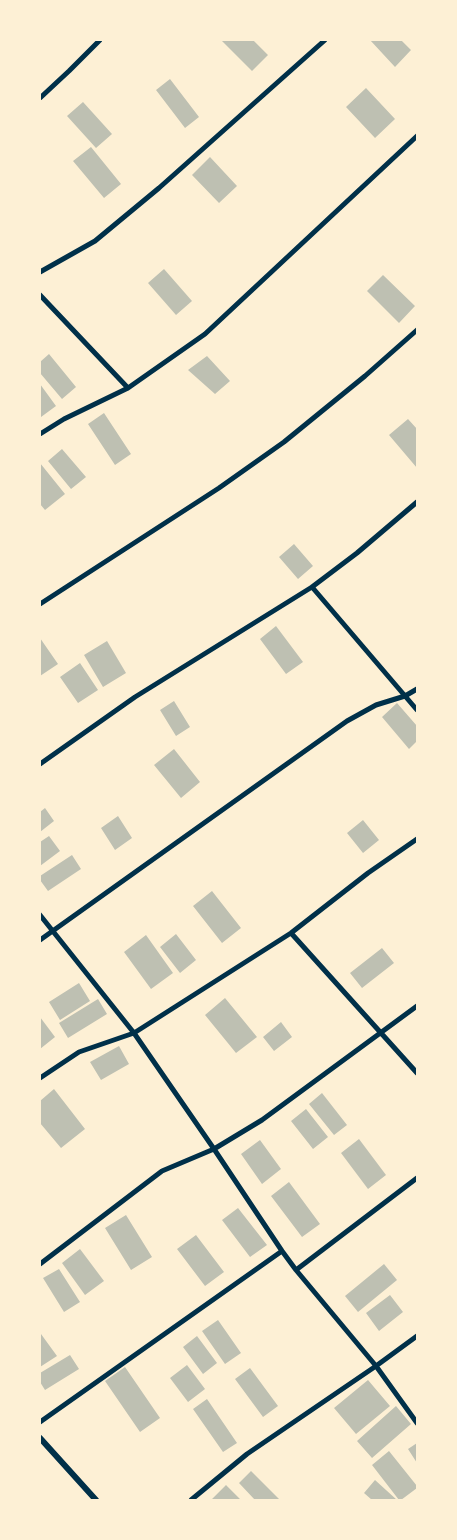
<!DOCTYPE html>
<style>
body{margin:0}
#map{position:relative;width:457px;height:1540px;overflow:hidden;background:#fdf0d5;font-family:"PT Sans Narrow",sans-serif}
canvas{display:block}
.frame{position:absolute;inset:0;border:41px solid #fdf0d5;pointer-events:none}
</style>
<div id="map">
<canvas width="457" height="1540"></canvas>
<div class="frame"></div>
</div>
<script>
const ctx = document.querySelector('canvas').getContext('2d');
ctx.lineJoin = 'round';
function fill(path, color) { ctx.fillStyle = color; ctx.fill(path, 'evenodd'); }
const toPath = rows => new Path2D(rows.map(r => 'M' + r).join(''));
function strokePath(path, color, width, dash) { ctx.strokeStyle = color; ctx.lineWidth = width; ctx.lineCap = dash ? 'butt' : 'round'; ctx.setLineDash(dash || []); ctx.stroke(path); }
fill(toPath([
 [221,40,253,40,268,55,252,71],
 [370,40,401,40,411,50,395,67],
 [170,79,199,117,185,128,156,90],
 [366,88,395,119,375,138,346,107],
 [83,102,112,134,96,148,67,116],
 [91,147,121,184,104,198,73,161],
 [210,157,237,186,219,203,192,175],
 [164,269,192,301,176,315,148,283],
 [383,275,415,306,399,323,367,291],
 [49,354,76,387,62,399,40,373,40,362],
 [207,356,230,381,215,394,188,370],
 [40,384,56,406,41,417,40,416],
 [104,413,131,454,115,465,88,424],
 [408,419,417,429,417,468,389,435],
 [62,449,86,477,71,489,48,461],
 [40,463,65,494,45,510,40,504],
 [294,544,313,566,298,579,279,557],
 [276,626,303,662,286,674,260,639],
 [40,638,58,664,40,676],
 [107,641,126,673,103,687,84,655],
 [80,663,98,690,78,703,60,677],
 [174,701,190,727,176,736,160,710],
 [397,703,417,726,417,741,409,749,382,717],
 [174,749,200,782,181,798,154,765],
 [45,808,54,821,40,832,40,812],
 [118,816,132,838,115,850,101,828],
 [363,820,379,840,363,853,347,833],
 [49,836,60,851,40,866,40,842],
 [72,855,81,869,48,891,40,880,40,876],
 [212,891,241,928,222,943,193,906],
 [176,934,196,960,180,973,160,947],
 [146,935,173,973,151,989,124,952],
 [382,948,394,963,362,988,350,973],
 [79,983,90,1001,60,1020,49,1002],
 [225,998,257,1037,236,1053,205,1015],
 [98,999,107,1014,68,1038,59,1023],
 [40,1017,55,1037,40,1049],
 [281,1022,292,1037,274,1051,263,1037],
 [119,1046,129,1064,101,1080,90,1062],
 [54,1089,85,1129,61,1148,40,1123,40,1101],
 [322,1093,347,1125,334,1135,309,1104],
 [306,1109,328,1137,313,1149,291,1121],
 [359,1139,386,1175,368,1189,341,1153],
 [260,1140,281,1169,262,1184,241,1154],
 [289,1182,320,1224,302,1237,271,1196],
 [238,1208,267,1245,250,1257,222,1220],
 [126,1215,152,1257,131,1270,105,1228],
 [196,1235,224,1272,205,1286,177,1249],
 [80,1249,104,1281,85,1295,62,1263],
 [384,1264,397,1280,358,1312,345,1296],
 [59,1269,80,1302,64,1312,43,1278],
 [390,1295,403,1312,379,1331,366,1313],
 [218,1320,241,1353,225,1364,202,1331],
 [41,1334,57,1356,40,1367,40,1335],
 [197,1336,217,1363,203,1374,183,1347],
 [70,1355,79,1369,45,1390,40,1382,40,1373],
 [187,1365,205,1389,188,1402,170,1378],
 [125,1367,160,1418,140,1432,105,1381],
 [250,1368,278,1406,263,1417,235,1379],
 [368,1380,390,1406,356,1434,334,1408],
 [207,1399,237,1443,223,1452,193,1409],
 [396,1406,411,1424,372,1458,357,1441],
 [417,1443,417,1463,408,1449],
 [389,1451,417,1486,417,1488,401,1500,399,1500,372,1465],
 [251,1471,280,1500,255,1500,239,1483],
 [375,1480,397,1500,372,1500,364,1493],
 [226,1485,241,1500,211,1500]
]), '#bec0b2');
strokePath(toPath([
 [40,98,69,71,100,40],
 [40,272,95,241,159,188,325,40],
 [40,295,128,388],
 [40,434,64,419,128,388,205,334,417,136],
 [312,587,417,710],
 [40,604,219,488,284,442,365,376,417,330],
 [40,764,135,697,312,587,357,553,417,502],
 [40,915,134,1033,214,1149,282,1251,296,1270,376,1366,417,1423],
 [291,933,417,1073],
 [40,940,347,721,376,705,405,696,417,689],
 [40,1078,79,1052,134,1033,291,933,368,873,417,839],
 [40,1264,162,1171,214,1149,262,1120,417,1006],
 [296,1270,417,1178],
 [40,1422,282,1251],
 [191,1500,247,1454,376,1366,417,1336]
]), '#003049', 5);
strokePath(toPath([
 [40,1438,96,1500]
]), '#003049', 6);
</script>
